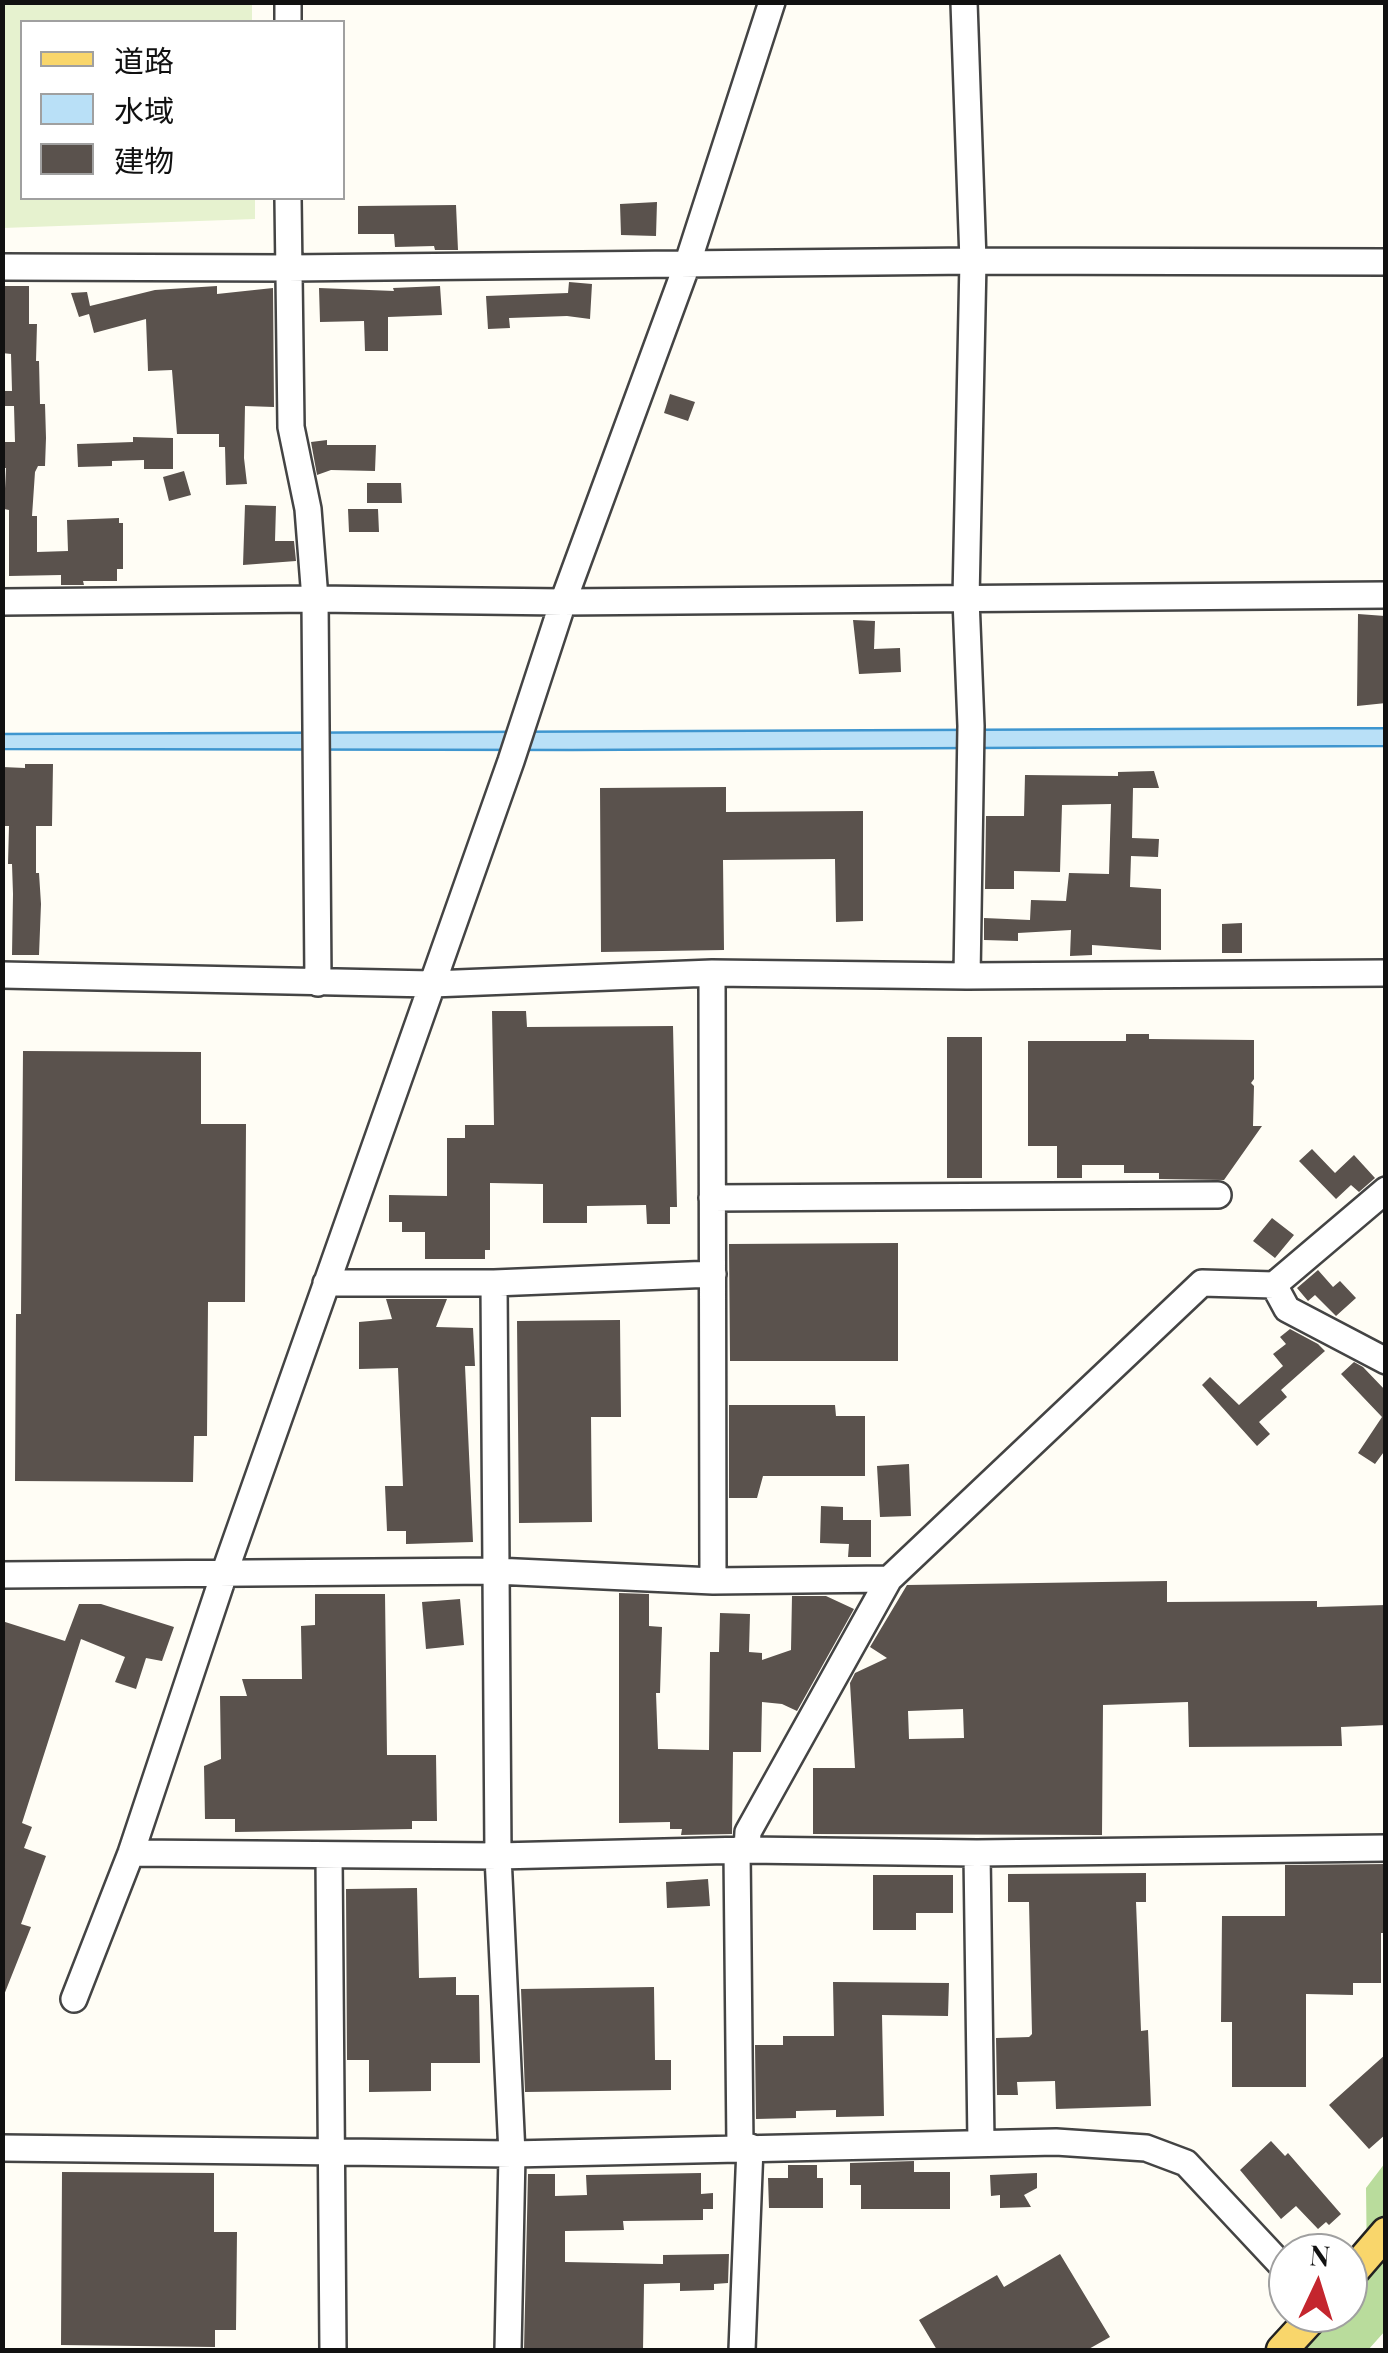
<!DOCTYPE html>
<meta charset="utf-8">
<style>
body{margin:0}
#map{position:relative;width:1388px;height:2353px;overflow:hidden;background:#fffdf5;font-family:"Playfair Display","Noto Sans JP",serif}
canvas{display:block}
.frame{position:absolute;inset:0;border:5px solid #111;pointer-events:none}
.legend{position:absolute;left:20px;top:20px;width:325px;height:180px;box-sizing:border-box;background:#fff;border:2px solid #a0a0a0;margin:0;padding:12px 18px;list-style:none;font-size:30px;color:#111}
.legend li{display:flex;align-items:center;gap:20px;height:50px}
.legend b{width:50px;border:2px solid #a0a0a0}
.north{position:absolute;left:1268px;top:2233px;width:100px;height:100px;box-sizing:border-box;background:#fff;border:2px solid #a0a0a0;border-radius:50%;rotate:4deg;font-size:28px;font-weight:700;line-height:40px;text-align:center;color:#111}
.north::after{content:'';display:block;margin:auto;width:35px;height:45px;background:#c4262e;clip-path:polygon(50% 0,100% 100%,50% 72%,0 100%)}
</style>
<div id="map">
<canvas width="1388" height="2353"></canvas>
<div class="frame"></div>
<ul class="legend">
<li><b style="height:12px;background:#f9d66b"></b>道路</li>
<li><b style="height:28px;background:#b9e0f7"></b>水域</li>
<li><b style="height:28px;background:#5a524d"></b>建物</li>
</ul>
<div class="north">N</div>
</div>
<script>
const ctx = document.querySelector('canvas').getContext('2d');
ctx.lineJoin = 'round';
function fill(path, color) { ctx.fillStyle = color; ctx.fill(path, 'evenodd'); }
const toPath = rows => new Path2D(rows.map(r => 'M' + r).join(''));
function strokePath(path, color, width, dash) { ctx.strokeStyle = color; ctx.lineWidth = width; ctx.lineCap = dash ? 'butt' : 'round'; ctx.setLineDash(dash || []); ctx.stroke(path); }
fill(toPath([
 [1385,2163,1385,2331,1368,2350,1299,2350,1330,2313,1348,2313,1348,2291,1367,2268,1366,2188]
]), '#b9dc9c');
fill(toPath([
 [2,3,252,3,252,22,22,22,22,198,255,198,255,219,3,228]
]), '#e6f2cf');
const water = toPath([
 [1386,728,1385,746,572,750,3,749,3,734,1386,728]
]);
fill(water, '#b9e0f7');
strokePath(water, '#3f96cf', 2.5);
fill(toPath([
 [657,202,656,236,621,235,620,204],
 [456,205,458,250,435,250,434,246,395,247,394,234,358,234,358,206],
 [569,282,592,284,590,319,567,316,509,318,510,328,488,329,486,296,568,293],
 [2,286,29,286,29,324,37,324,36,361,39,361,40,404,45,404,46,438,45,466,38,466,35,472,32,516,37,516,37,552,68,551,67,520,119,518,119,523,123,523,123,569,117,569,117,581,83,581,84,585,61,585,61,575,9,576,9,510,4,509,6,468,2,468,2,442,15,442,14,406,2,406,2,391,12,391,11,354,2,353],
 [217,286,217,294,273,288,274,407,245,406,244,458,247,484,226,485,225,447,219,447,219,434,177,434,172,370,148,371,146,319,94,333,89,314,79,317,71,293,87,292,90,306,155,290],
 [440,286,442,315,388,317,388,351,365,351,364,321,320,322,319,288,394,291,393,288],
 [670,394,695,402,688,421,664,413],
 [133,437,173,438,173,469,144,469,144,460,112,461,112,466,78,467,77,444,133,442],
 [327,440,327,445,376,445,375,471,331,470,317,475,311,442],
 [184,471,191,495,169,501,163,477],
 [367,483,401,483,402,503,367,503],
 [245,505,276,506,275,541,294,541,296,561,243,565],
 [348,509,378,509,379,532,349,532],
 [1358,614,1385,616,1386,703,1357,706],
 [853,620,875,621,874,649,900,648,901,672,859,674],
 [25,764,53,764,52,826,36,826,36,873,39,873,41,904,39,955,12,955,13,894,12,864,8,864,9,826,2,826,2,767,25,768],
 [1154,771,1159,788,1133,788,1132,838,1159,839,1158,857,1131,856,1130,887,1161,889,1161,950,1092,945,1092,955,1070,956,1071,930,1018,933,1018,941,984,940,984,918,1030,920,1031,900,1066,901,1069,873,1109,874,1111,804,1062,805,1060,872,1014,871,1014,889,985,889,986,816,1024,816,1025,775,1118,776,1118,772],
 [726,787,726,812,863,811,863,921,836,922,835,859,723,860,724,950,601,952,600,788],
 [1242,923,1242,953,1222,953,1222,924],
 [492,1011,526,1011,527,1027,673,1026,677,1207,670,1207,670,1224,647,1224,646,1205,587,1206,587,1223,543,1223,543,1184,490,1183,490,1250,485,1250,485,1259,425,1259,425,1232,402,1232,402,1222,389,1222,389,1195,447,1196,447,1138,465,1138,465,1125,494,1125],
 [1126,1034,1149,1034,1149,1039,1254,1040,1254,1079,1251,1083,1254,1086,1253,1126,1262,1126,1224,1180,1159,1179,1159,1173,1124,1173,1124,1165,1082,1165,1082,1178,1057,1178,1057,1146,1028,1146,1028,1041,1126,1041],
 [947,1037,982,1037,982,1178,947,1178],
 [23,1051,201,1052,201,1124,246,1124,245,1302,208,1302,207,1436,194,1436,193,1482,15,1481,16,1314,21,1314],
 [1312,1149,1335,1173,1354,1155,1375,1178,1359,1192,1351,1185,1336,1199,1299,1161],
 [1272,1218,1294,1235,1275,1258,1253,1241],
 [898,1243,898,1361,730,1361,729,1244],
 [1318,1270,1333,1287,1340,1281,1356,1298,1336,1316,1315,1295,1308,1301,1297,1288],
 [386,1299,447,1299,436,1327,473,1328,475,1366,465,1366,473,1542,406,1544,406,1531,387,1531,385,1486,403,1486,398,1368,359,1369,359,1322,392,1319],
 [620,1320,621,1417,591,1417,592,1522,519,1523,517,1321],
 [1290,1329,1318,1344,1325,1351,1281,1390,1287,1397,1259,1422,1270,1434,1257,1446,1202,1385,1210,1377,1239,1405,1283,1366,1273,1354,1286,1344,1280,1337],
 [1354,1362,1363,1367,1386,1391,1386,1449,1375,1464,1358,1453,1382,1417,1341,1374],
 [729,1405,835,1405,836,1416,865,1416,865,1476,763,1476,757,1498,729,1498],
 [909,1464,911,1516,880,1517,877,1466],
 [821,1506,843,1507,843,1520,871,1520,871,1557,848,1557,849,1544,820,1543],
 [1167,1581,1167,1602,1317,1601,1317,1607,1386,1605,1386,1725,1341,1727,1342,1746,1189,1747,1188,1702,1103,1705,1102,1835,813,1834,813,1768,855,1768,850,1683,855,1673,887,1658,870,1647,907,1585],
 [963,1709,964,1738,909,1739,908,1711],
 [619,1593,649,1594,649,1626,662,1627,660,1693,656,1693,658,1749,709,1750,710,1652,719,1652,720,1613,750,1614,749,1652,762,1653,762,1660,791,1650,792,1596,826,1596,854,1609,797,1711,782,1704,762,1702,761,1752,733,1752,732,1834,681,1835,682,1829,670,1829,670,1822,619,1823],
 [315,1594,385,1594,387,1755,436,1755,437,1821,412,1821,412,1829,235,1832,235,1819,205,1819,204,1766,221,1759,220,1696,247,1696,242,1679,302,1679,301,1626,315,1625],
 [460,1599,464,1645,426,1649,422,1602],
 [79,1604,101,1604,174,1627,162,1661,146,1658,136,1689,115,1682,125,1657,81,1639,22,1823,32,1827,24,1848,46,1856,21,1924,31,1927,2,2000,2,1621,65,1641],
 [1386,1864,1386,1933,1381,1933,1381,1983,1353,1983,1353,1995,1306,1994,1306,2087,1232,2087,1232,2022,1221,2022,1222,1916,1285,1916,1285,1865],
 [1146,1873,1146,1902,1136,1902,1141,2031,1148,2030,1151,2106,1056,2109,1055,2081,1017,2082,1018,2095,997,2095,996,2038,1029,2037,1032,2034,1029,1902,1008,1902,1008,1874],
 [873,1875,953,1875,953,1913,916,1913,916,1930,873,1930],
 [708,1879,710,1906,667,1908,666,1882],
 [417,1888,419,1978,456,1977,456,1995,479,1995,480,2063,431,2063,431,2091,369,2092,369,2060,347,2060,346,1889],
 [833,1982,949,1983,948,2016,882,2015,884,2116,836,2117,836,2110,796,2111,796,2118,756,2119,755,2045,783,2045,783,2036,834,2036],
 [654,1987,655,2060,671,2060,671,2090,525,2092,521,1989],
 [1386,2054,1386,2134,1369,2149,1329,2105],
 [1271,2141,1285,2156,1288,2153,1341,2214,1329,2225,1326,2222,1318,2229,1296,2206,1281,2219,1240,2170],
 [914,2161,914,2172,950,2172,950,2209,861,2209,861,2185,850,2185,850,2163],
 [788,2165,817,2165,817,2178,823,2178,823,2208,769,2208,768,2178,788,2178],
 [62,2172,214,2173,214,2232,237,2232,236,2330,215,2330,215,2347,61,2345],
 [701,2173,701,2194,713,2193,713,2209,703,2209,703,2220,623,2221,624,2230,565,2231,565,2262,663,2264,663,2255,729,2254,728,2283,714,2284,714,2290,680,2291,680,2283,644,2284,643,2350,524,2350,528,2174,555,2174,555,2196,587,2195,586,2175],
 [1037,2173,1037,2188,1024,2195,1031,2207,1000,2208,1000,2195,991,2196,990,2175],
 [1060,2254,1110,2337,1087,2350,937,2350,919,2320,997,2275,1004,2287]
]), '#5a524d');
const minor = toPath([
 [288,2,288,22],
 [964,2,973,261,966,599,971,726,967,976],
 [288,198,291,427,308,509,315,599,318,983],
 [2,267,288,268,973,261,1386,262],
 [2,602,315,599,563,602,1386,595],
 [712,973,713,1581],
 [2,975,432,984,712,973,967,976,1386,973],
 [712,1198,1218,1195],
 [326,1283,494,1283,713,1274],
 [494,1283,498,1856,512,2154,508,2350],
 [1274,1285,1287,1309,1386,1361],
 [2,1575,495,1571,713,1581,889,1579],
 [737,1850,740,2147],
 [747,1850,748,1832,889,1579,1202,1283,1274,1285,1386,1190],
 [131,1853,498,1856,747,1850,977,1853,1386,1848],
 [977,1853,981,2143],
 [329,1856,333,2350],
 [74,1999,131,1853,224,1574,511,761,563,602,688,262,772,2],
 [2,2148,512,2154,1056,2142,1146,2148,1186,2163,1288,2272],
 [742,2350,750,2147]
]);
const major = toPath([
 [1348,2277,1386,2233],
 [1282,2350,1316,2313]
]);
strokePath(minor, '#444', 30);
strokePath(major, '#222', 35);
strokePath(minor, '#fff', 25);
strokePath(major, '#f9d66b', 30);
</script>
